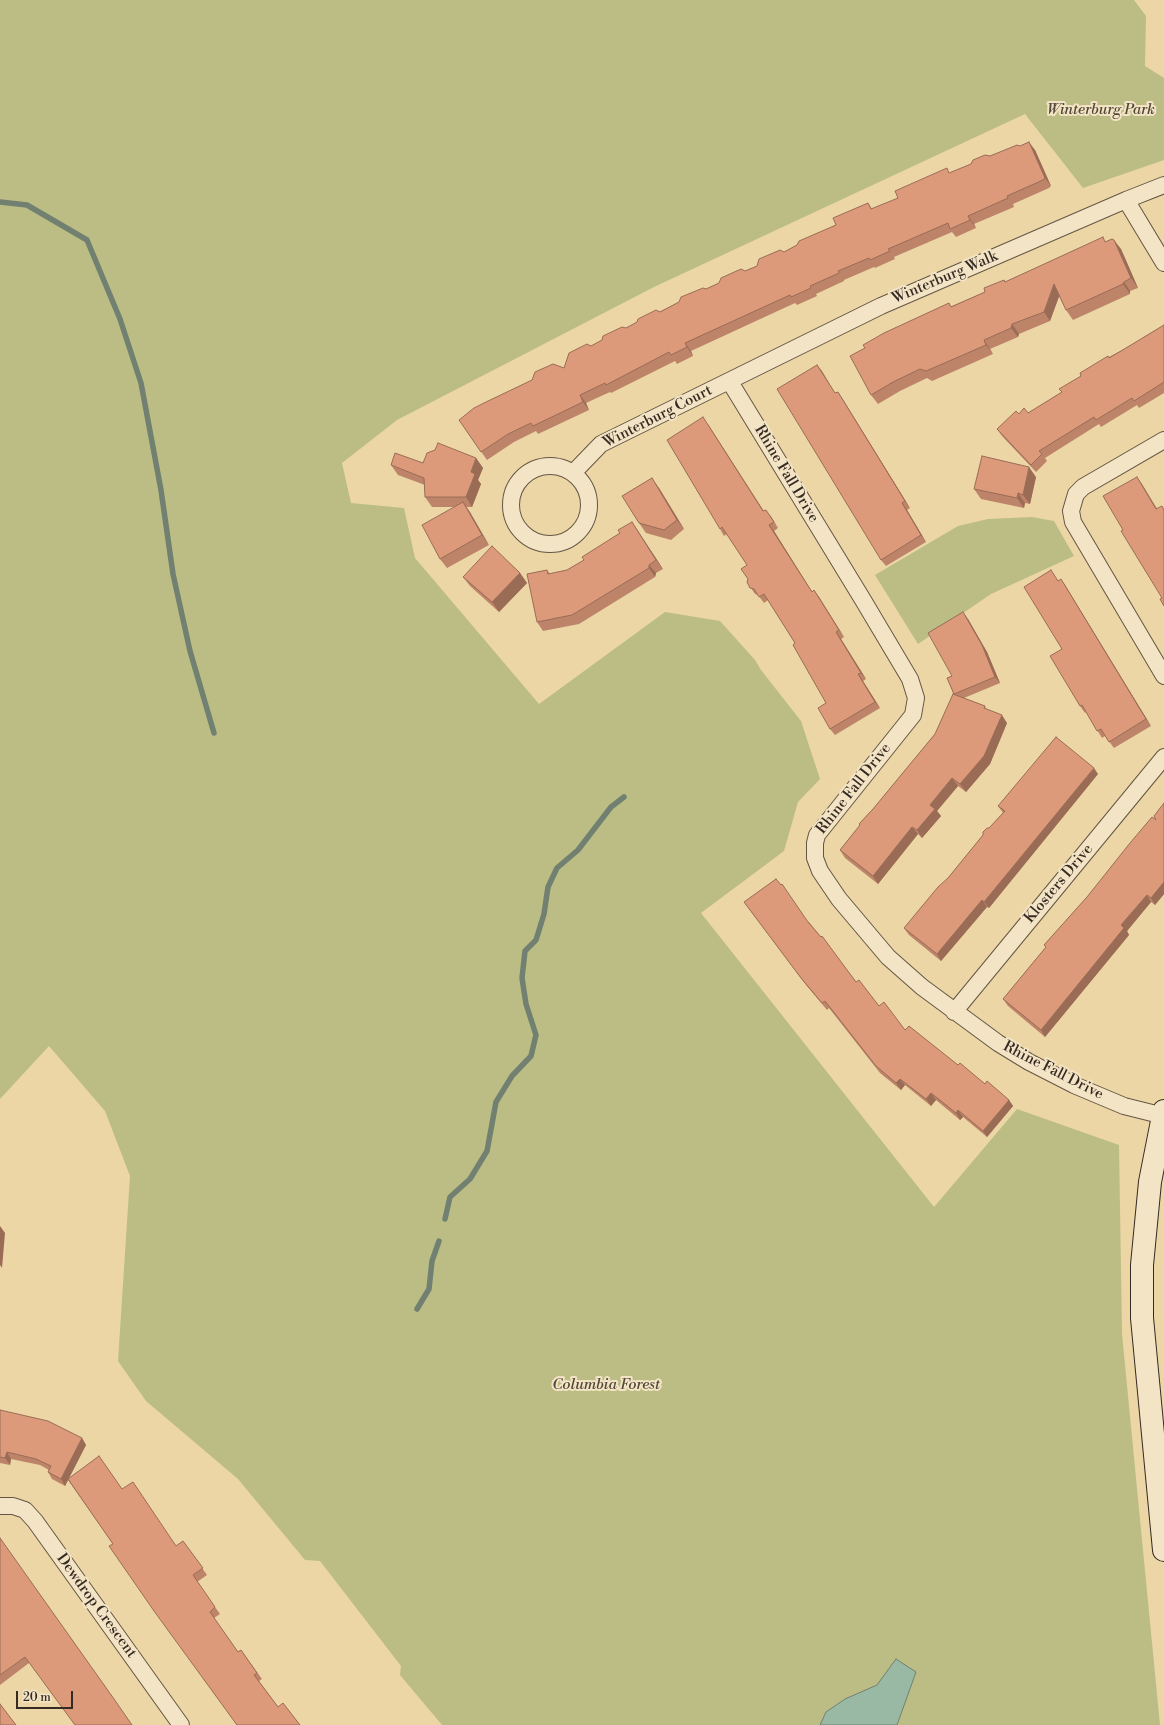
<!DOCTYPE html>
<style>
body{margin:0}
#map{position:relative;width:1164px;height:1725px;overflow:hidden;background:#ecd6a6;font-family:"Libre Bodoni",serif}
canvas{display:block}
.scale{position:absolute;left:16px;top:1691px;width:57px;height:18px;box-sizing:border-box;border:2px solid #362b24;border-top:0;padding-left:5px;font-size:12px;line-height:14px;white-space:nowrap;color:#362b24;-webkit-text-stroke:3px #f3e4c5;paint-order:stroke}
</style>
<div id="map">
<canvas width="1164" height="1725"></canvas>
<div class="scale">20 m</div>
</div>
<script>
const ctx = document.querySelector('canvas').getContext('2d');
ctx.lineJoin = 'round';
function fill(path, color) { ctx.fillStyle = color; ctx.fill(path, 'evenodd'); }
const toPath = rows => new Path2D(rows.map(r => 'M' + r).join(''));
function strokePath(path, color, width, dash) { ctx.strokeStyle = color; ctx.lineWidth = width; ctx.lineCap = dash ? 'butt' : 'round'; ctx.setLineDash(dash || []); ctx.stroke(path); }
function label(font, color, halo, rows, align = 'center') {
  ctx.font = font + ' "Libre Bodoni",serif'; ctx.lineWidth = 4; ctx.setLineDash([]); ctx.textBaseline = 'middle'; ctx.strokeStyle = halo; ctx.fillStyle = color; for (const [text, x, y, turn = 0] of rows) {
    ctx.save(); ctx.translate(x, y); ctx.rotate((+turn || 0) * Math.PI / 180); ctx.textAlign = isNaN(turn) ? turn : align; if (halo) ctx.strokeText(text, 0, 0); ctx.fillText(text, 0, 0); ctx.restore();
  }
}
fill(toPath([
 [0,0,1134,0,1146,16,1145,66,1164,78,1164,160,1083,188,1025,114,654,287,397,420,342,463,351,503,404,508,415,558,539,704,665,612,720,621,755,660,761,670,801,721,820,779,798,802,784,851,701,913,934,1207,1017,1109,1119,1145,1122,1334,1160,1725,442,1725,400,1675,401,1666,320,1561,305,1560,238,1479,146,1401,118,1361,130,1176,105,1111,49,1046,0,1099],
 [1032,517,1054,521,1074,556,991,594,918,644,875,575,958,526,988,519]
]), '#bbbd84');
const water = toPath([
 [896,1659,916,1672,897,1725,820,1725,826,1712,845,1699,877,1685,896,1659]
]);
fill(water, '#99b9a5');
strokePath(water, '#718071', 1);
strokePath(toPath([
 [0,202,27,205,87,240,120,319,141,383,161,490,173,574,190,651,214,733],
 [445,1219,450,1197,470,1179,487,1151,496,1102,512,1076,531,1056,536,1035,526,1004,522,978,525,951,536,940,544,914,548,887,557,868,578,850,611,807,624,797],
 [417,1309,429,1289,432,1261,439,1241]
]), '#718071', 5.5);
const minor = toPath([
 [1126,200,1164,263],
 [730,382,863,600,910,679,916,698,913,715,817,835,815,843,815,858,820,871,839,899,888,957,922,987,998,1043,1029,1062,1074,1085,1124,1106,1164,1116],
 [1164,440,1083,487,1076,494,1071,511,1073,522,1164,676],
 '511 505a39 39 0 1 1 78 0a39 39 0 1 1-78 0Z',
 [573,473,601,444,881,306,1126,200,1164,185],
 [954,1012,1164,757],
 [0,1506,13,1506,25,1510,35,1521,181,1725]
]);
const secondary = toPath([
 [1164,1111,1150,1182,1142,1265,1142,1318,1164,1550]
]);
strokePath(minor, '#645644', 18);
strokePath(secondary, '#362b24', 24);
strokePath(minor, '#f3e4c5', 16);
strokePath(secondary, '#f3e4c5', 22);
fill(toPath([
 [1020,146,1035,150,1051,186,1049,188,1013,204,1014,207,974,224,976,228,956,237,952,232,894,257,895,259,875,268,874,267,844,280,844,281,816,294,817,296,797,305,795,303,691,351,693,356,677,364,675,361,611,393,610,392,586,403,589,410,538,434,536,431,514,442,487,460,459,420,564,368,591,346,626,328,706,289,757,266,784,252,797,245,836,225,868,203,872,209,898,198,950,173,990,156],
 [1106,242,1121,249,1138,288,1130,291,1130,294,1073,320,1066,310,1059,296,1050,321,1019,334,1018,337,990,349,993,354,932,381,927,378,900,391,878,404,871,395,952,306,985,292,1004,280,1006,282],
 [1164,325,1164,393,1139,408,1137,405,1101,427,1099,424,1045,458,1047,461,1036,472,1002,436,997,429,1019,414,1028,413,1062,392,1081,376,1109,357,1126,348],
 [817,365,835,393,842,398,910,508,907,510,926,542,886,566,881,560],
 [708,424,764,511,771,516,778,528,774,531,812,592,819,597,844,637,841,639,866,679,863,681,880,708,835,735,830,729,826,703,795,643,768,600,764,603,758,595,755,594,747,582,748,579,747,565,727,534,724,536,720,529],
 [476,458,483,468,478,480,481,484,472,507,466,507,489,545,447,568,440,559,454,507,432,507,425,497,425,485,398,475,391,465],
 [1036,477,1030,504,1025,503,1024,508,981,499,974,489],
 [659,488,684,529,671,540,646,533,639,523],
 [632,522,663,569,656,573,655,577,579,624,543,631,537,622,547,570,550,574,567,570,584,560,620,533],
 [520,573,527,583,499,612,470,586,463,577],
 [1058,580,1065,585,1151,726,1114,748,1105,736,1102,738,1086,712,1085,713,1080,706,1062,649],
 [968,619,987,652,1000,683,964,698,985,706,986,709,1007,723,990,764,966,792,958,786,937,811,941,816,922,838,918,834,878,884,845,858,840,850,860,825,859,824,873,809,935,734,954,695,947,678,952,676],
 [1098,774,989,908,987,907,941,961,909,935,904,928,948,878,989,828,1003,813,998,806],
 [1164,803,1164,894,1155,905,1151,902,1127,931,1129,935,1045,1037,1008,1006,1003,999,1046,947,1044,945,1156,820],
 [744,902,809,922,856,982,879,1006,905,1030,1009,1100,1013,1106,987,1137,963,1117,960,1120,936,1100,931,1106,905,1085,901,1090,880,1073,829,1008,827,1010,806,985],
 [0,1412,82,1438,86,1445,69,1478,122,1489,176,1546,183,1541,207,1575,197,1582,220,1614,214,1618,238,1652,241,1650,262,1679,259,1681,278,1707,300,1725,237,1725,113,1544,68,1480,65,1486,52,1479,48,1472,49,1470,40,1465,11,1459,10,1465,0,1463],
 [0,1538,29,1663,0,1685]
]), '#bd846a');
fill(toPath([
 [1029,142,1035,150,1051,186,1045,178],
 [968,216,974,224,976,228,970,220],
 [1114,240,1121,249,1138,288,1131,278],
 [1124,282,1130,291,1130,294,1123,284],
 [1054,284,1060,294,1050,321,1044,312],
 [1012,324,1019,334,1018,337,1011,328],
 [984,340,990,349,993,354,986,345],
 [685,343,691,351,693,356,687,347],
 [817,365,822,371,839,400,835,393],
 [838,392,842,398,910,508,905,501],
 [580,395,586,403,589,410,583,402],
 [476,458,483,468,478,480,481,484,472,507,466,497,471,472],
 [1029,467,1036,477,1030,504,1023,495],
 [1137,477,1142,484,1162,517,1156,509],
 [652,478,659,488,684,529,677,520],
 [1018,493,1025,503,1024,508,1017,498],
 [463,502,470,512,489,545,482,535],
 [902,503,907,510,926,542,921,535],
 [632,522,638,531,663,569,656,560],
 [769,525,774,531,816,598,812,592],
 [649,565,656,573,655,577,649,568],
 [520,573,527,583,499,612,492,602],
 [1061,579,1065,585,1151,726,1146,719],
 [814,590,819,597,844,637,839,630],
 [963,612,968,619,987,652,1000,683,995,677],
 [836,632,841,639,866,679,861,673],
 [858,674,863,681,880,708,875,702],
 [1002,715,1007,723,990,764,966,792,960,784],
 [1094,768,1098,774,989,908,984,902],
 [952,778,958,786,937,811,941,816,922,838,917,830,930,805],
 [912,827,918,834,878,884,873,876],
 [1164,882,1164,894,1155,905,1151,898],
 [1147,895,1151,902,1127,931,1129,935,1045,1037,1041,1030,1121,925],
 [982,900,987,907,941,961,937,954],
 [900,1079,905,1085,901,1090,896,1083],
 [931,1093,936,1100,931,1106,926,1099],
 [1009,1100,1013,1106,987,1137,983,1131],
 [958,1110,963,1117,960,1120,956,1113],
 [0,1226,5,1233,2,1268,0,1265],
 [82,1438,86,1445,65,1486,61,1479],
 [7,1452,11,1459,10,1465,5,1458]
]), '#9a6c56');
const building = toPath([
 [1029,142,1045,178,1043,180,1007,196,1008,198,968,216,970,220,950,229,948,223,888,249,890,251,870,260,869,258,838,271,839,273,810,286,811,288,791,297,790,295,685,343,687,347,671,355,669,352,606,385,605,383,580,395,583,402,533,426,531,423,508,434,481,452,459,420,474,408,486,402,532,380,535,372,553,364,564,368,569,353,587,344,591,346,602,340,603,336,622,327,626,328,637,322,638,319,656,310,660,312,679,302,681,297,703,288,706,289,719,283,721,278,741,269,745,271,757,266,759,259,780,250,784,252,797,245,799,241,836,225,833,218,868,203,871,209,898,198,895,191,947,168,949,173,971,164,973,160,985,155,990,156,1017,145,1020,146,1029,142],
 [1103,237,1105,242,1112,239,1114,240,1131,278,1124,282,1123,284,1066,310,1054,284,1044,312,1012,324,1011,328,984,340,986,345,926,371,920,369,893,382,871,395,850,356,865,348,863,345,884,333,949,303,951,307,985,292,984,288,1004,280,1005,282,1103,237],
 [1164,325,1164,382,1134,401,1132,398,1096,420,1094,417,1039,451,1042,454,1031,465,997,429,1016,411,1019,414,1024,408,1028,413,1062,392,1059,389,1081,376,1080,373,1108,356,1109,358,1126,348,1164,325],
 [817,365,835,393,838,392,905,501,902,503,921,535,881,560,777,389,817,365],
 [703,417,763,511,766,510,774,522,769,525,812,592,814,590,839,630,836,632,861,673,858,674,875,702,830,729,818,708,826,703,793,645,795,643,764,594,759,597,754,589,750,588,747,582,748,579,741,569,747,565,722,527,720,529,667,440,703,417],
 [438,443,476,458,471,472,475,474,466,497,425,497,424,478,391,465,395,453,423,463,427,453,435,450,438,443],
 [982,456,1029,467,1023,495,1018,493,1017,498,974,489,982,456],
 [1137,477,1156,509,1162,506,1164,510,1164,606,1160,599,1162,598,1121,531,1123,530,1103,496,1137,477],
 [652,478,677,520,664,530,639,523,622,496,652,478],
 [463,502,482,535,440,559,422,525,463,502],
 [632,522,656,560,649,565,649,568,572,615,537,622,527,574,547,570,548,574,567,570,584,560,582,557,620,533,618,530,632,522],
 [492,546,520,573,492,602,463,577,492,546],
 [1051,570,1058,581,1061,579,1146,719,1109,742,1101,729,1097,731,1082,705,1080,706,1050,656,1062,649,1024,587,1051,570],
 [963,612,982,645,995,677,954,694,947,678,952,676,928,633,963,612],
 [953,694,985,706,984,708,1002,715,984,756,960,784,952,778,930,805,935,809,917,830,912,827,873,876,840,850,860,825,859,824,873,809,935,734,953,694],
 [1056,737,1094,768,984,902,982,900,937,954,904,928,938,887,948,878,983,835,983,832,987,828,989,828,1005,811,998,806,1056,737],
 [1164,803,1164,882,1151,898,1147,895,1121,925,1124,928,1041,1030,1003,999,1046,947,1044,945,1087,897,1130,843,1152,817,1156,820,1154,816,1164,803],
 [776,879,781,885,782,884,808,922,821,937,822,936,856,982,859,980,879,1006,884,1002,905,1030,909,1026,958,1065,960,1063,985,1084,987,1081,1009,1100,983,1131,958,1110,956,1113,931,1093,926,1099,900,1079,896,1083,876,1066,825,1001,822,1003,801,978,744,902,776,879],
 [0,1410,48,1421,82,1438,61,1479,48,1472,51,1466,36,1459,7,1452,5,1458,0,1457,0,1410],
 [99,1456,122,1489,133,1482,176,1546,183,1541,203,1568,193,1575,215,1607,210,1612,238,1652,241,1650,257,1673,254,1675,278,1707,283,1703,300,1725,237,1725,154,1611,109,1546,113,1544,68,1479,99,1456],
 [0,1538,114,1699,132,1725,75,1725,25,1657,0,1675,0,1538],
 [0,1704,16,1725,0,1725,0,1704]
]);
fill(building, '#dc9a7b');
strokePath(building, '#9a6c56', 1);
label('italic 15px', '#514837', '#f3e4c5', [
 ["Winterburg Park",1101,110],
 ["Columbia Forest",606,1385]
]);
label('15px', '#362b24', '#f3e4c5', [
 ["Winterburg Walk",945,278,-23],
 ["Winterburg Court",658,417,-27],
 ["Rhine Fall Drive",786,474,59],
 ["Rhine Fall Drive",854,789,-52],
 ["Klosters Drive",1059,884,-50],
 ["Rhine Fall Drive",1053,1071,27],
 ["Dewdrop Crescent",96,1606,54]
]);
</script>
